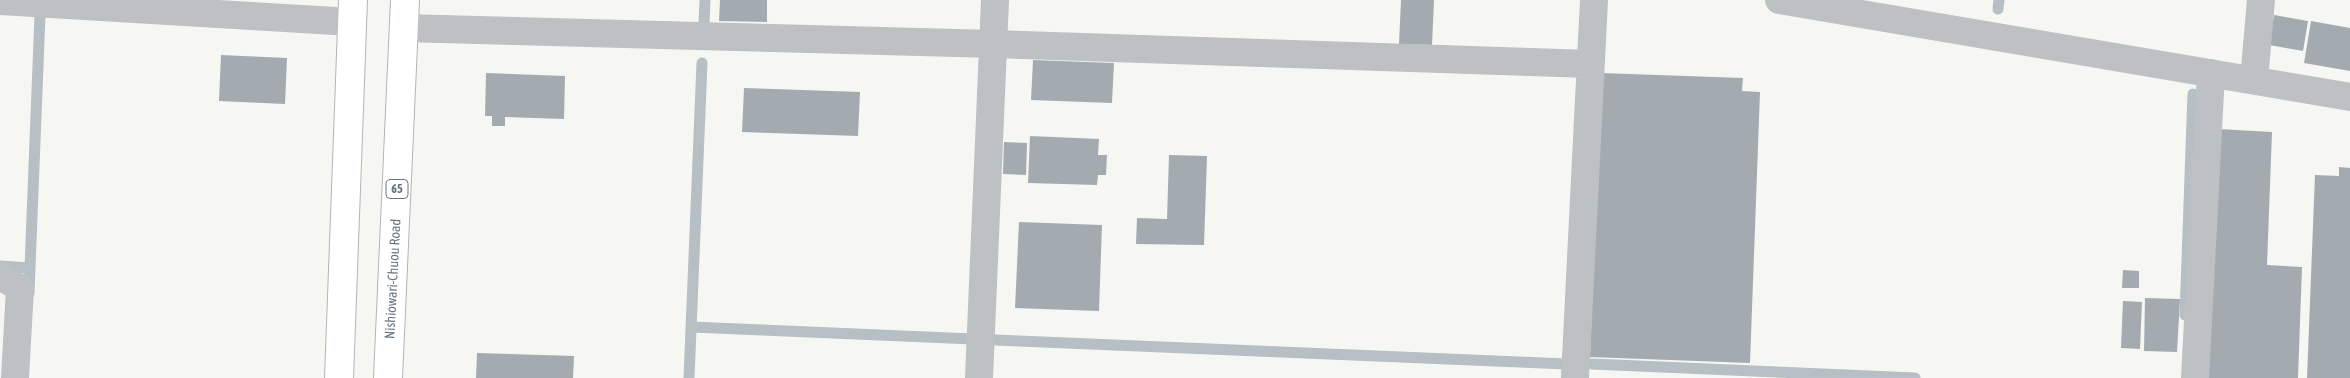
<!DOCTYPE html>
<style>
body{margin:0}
canvas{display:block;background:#f6f6f3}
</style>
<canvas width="2350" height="378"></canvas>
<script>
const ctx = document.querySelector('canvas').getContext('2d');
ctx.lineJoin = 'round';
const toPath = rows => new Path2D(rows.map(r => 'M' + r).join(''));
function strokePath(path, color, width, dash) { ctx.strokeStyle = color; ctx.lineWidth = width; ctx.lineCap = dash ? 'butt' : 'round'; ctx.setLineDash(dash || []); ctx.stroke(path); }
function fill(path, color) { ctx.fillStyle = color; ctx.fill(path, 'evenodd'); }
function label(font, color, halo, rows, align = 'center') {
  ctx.font = font + ' "Asap Condensed",sans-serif'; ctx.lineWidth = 5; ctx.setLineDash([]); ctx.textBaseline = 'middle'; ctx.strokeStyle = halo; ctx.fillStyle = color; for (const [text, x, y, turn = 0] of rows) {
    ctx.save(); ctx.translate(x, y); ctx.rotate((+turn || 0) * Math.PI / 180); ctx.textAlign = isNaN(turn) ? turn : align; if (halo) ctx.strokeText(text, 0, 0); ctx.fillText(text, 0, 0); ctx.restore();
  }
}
strokePath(toPath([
 [1998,9,1999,0],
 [704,23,705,0],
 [0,266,30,268],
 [29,293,40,15],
 [2185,315,2193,94],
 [692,327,973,339],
 [995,340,1567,364],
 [1592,364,1915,378],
 [689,378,702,63]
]), '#b6c0c4', 11);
fill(toPath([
 [720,0,767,0,767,22,719,21],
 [1401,0,1434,0,1432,45,1399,44],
 [2274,15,2308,21,2303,51,2269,45],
 [2311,21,2350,28,2350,71,2304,63],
 [221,55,287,58,285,104,219,101],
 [1033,60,1114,63,1112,103,1031,100],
 [486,73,565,76,564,119,505,117,505,126,492,126,492,116,485,116],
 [1601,73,1743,78,1742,91,1760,92,1750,363,1590,357],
 [744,88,860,92,858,136,742,132],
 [2218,129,2272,132,2267,265,2302,267,2298,378,2208,378],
 [1030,136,1099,139,1098,155,1107,155,1106,175,1098,175,1097,185,1028,183],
 [1004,142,1027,143,1026,175,1003,174],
 [1169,155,1207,156,1204,245,1136,244,1137,218,1167,219],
 [2339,167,2350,168,2350,378,2307,378,2315,175,2339,176],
 [1019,222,1102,225,1099,311,1015,308],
 [2123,270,2139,271,2139,288,2122,288],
 [2145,298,2180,299,2177,352,2144,351],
 [2123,301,2142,302,2140,349,2121,348],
 [477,353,574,356,573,378,476,378]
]), '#a4abb0');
const primary = toPath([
 [339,378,353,0],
 [388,378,405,0]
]);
strokePath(primary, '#b1b5b8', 30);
strokePath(toPath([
 [1779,0,2350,97],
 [0,1,352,22],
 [404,28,993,44,1590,64],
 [2254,80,2261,0],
 [0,276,20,288,15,378],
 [979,378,995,0],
 [1575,378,1594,0],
 [2195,378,2211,73]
]), '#bdc1c4', 28);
strokePath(primary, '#fff', 28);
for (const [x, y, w] of [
 [397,189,22]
]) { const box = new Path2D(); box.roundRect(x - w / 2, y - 9.5, w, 19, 4); ctx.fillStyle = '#fff'; ctx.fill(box); strokePath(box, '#687581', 1); }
label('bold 12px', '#687581', null, [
 ["65",397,189]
]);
label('14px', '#687581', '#fff', [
 ["Nishiowari-Chuou Road",393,279,-87]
]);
</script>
